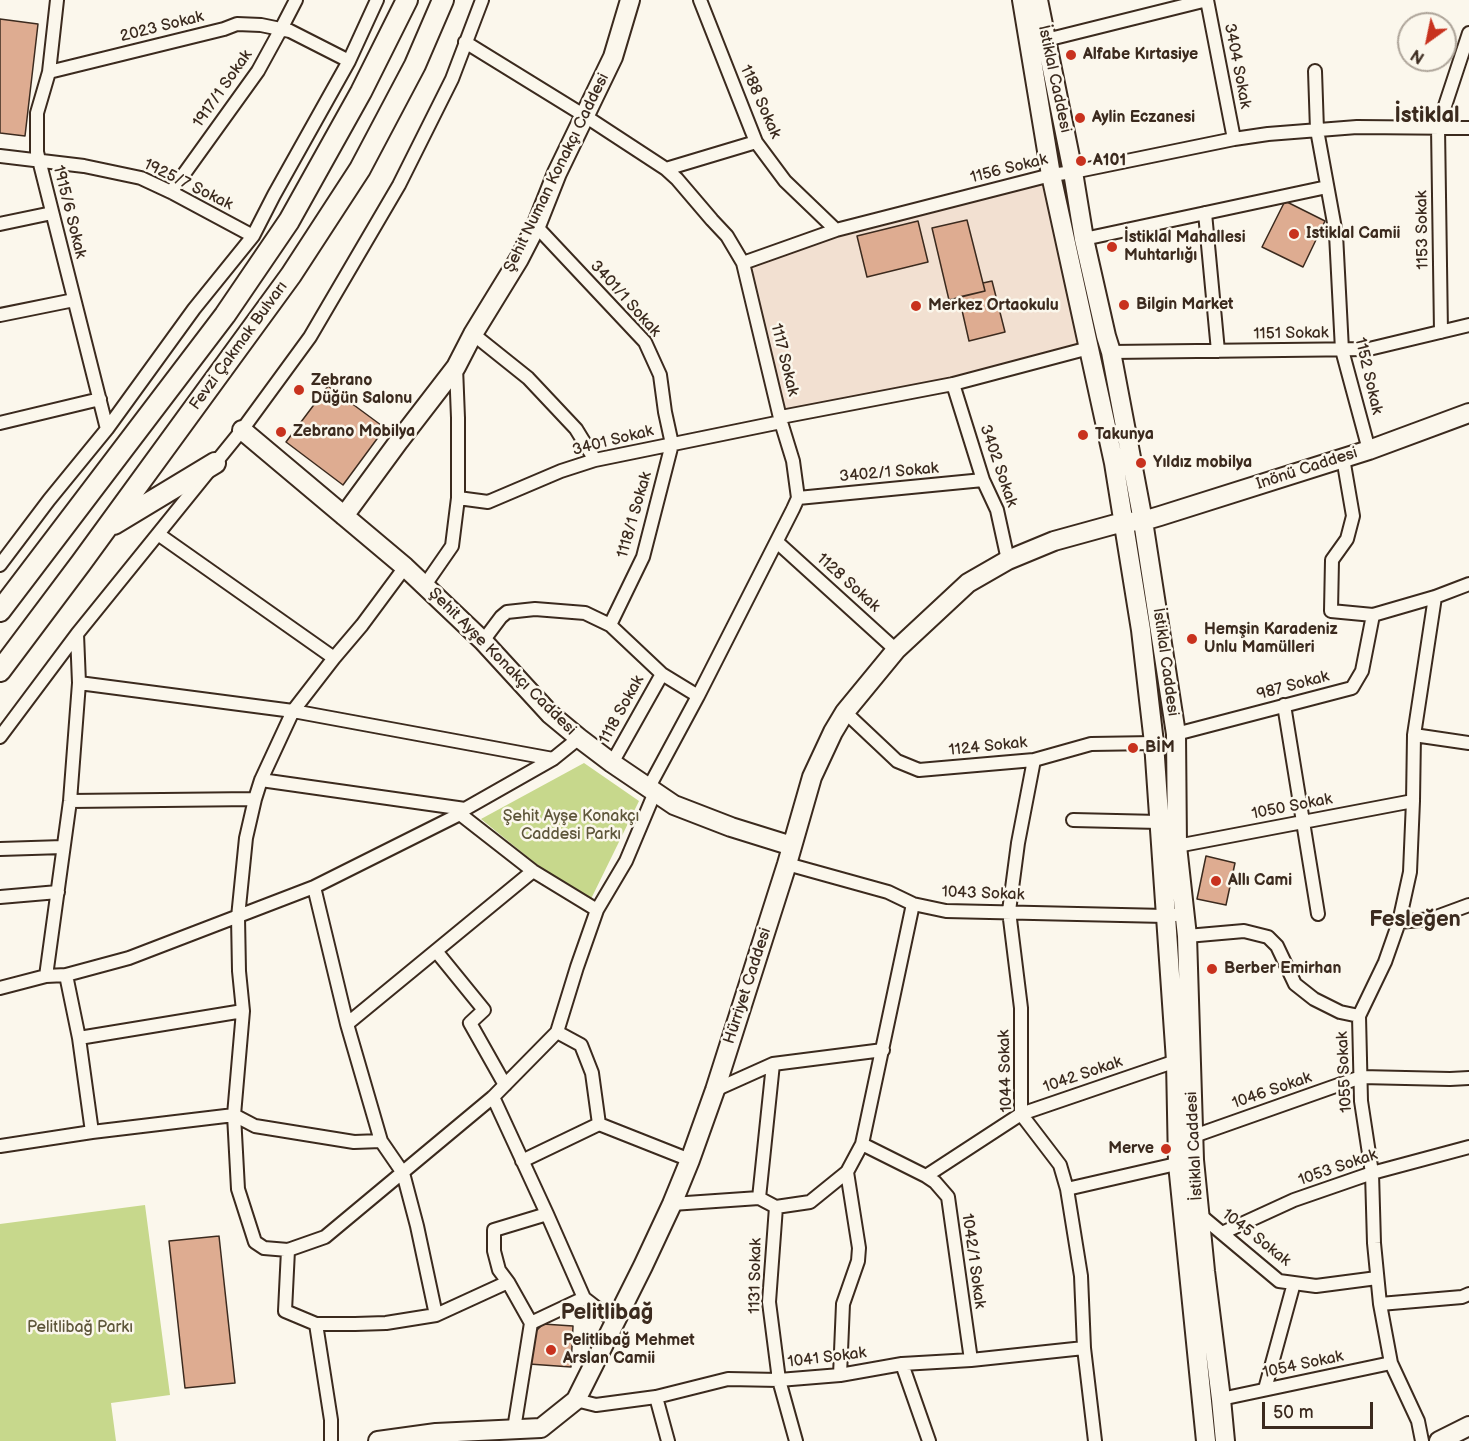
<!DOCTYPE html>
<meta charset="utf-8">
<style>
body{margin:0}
#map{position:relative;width:1469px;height:1441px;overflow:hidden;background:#fbf7ec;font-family:"Balsamiq Sans",sans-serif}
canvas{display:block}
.north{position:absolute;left:1397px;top:12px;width:60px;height:60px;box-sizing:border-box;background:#fbf7ec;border:2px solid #aea59a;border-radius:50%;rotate:213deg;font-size:16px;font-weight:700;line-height:24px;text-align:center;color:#3b2a1e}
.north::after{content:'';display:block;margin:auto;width:21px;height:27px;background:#c8321e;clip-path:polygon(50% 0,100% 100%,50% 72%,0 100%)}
.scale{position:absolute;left:1262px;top:1402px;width:111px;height:27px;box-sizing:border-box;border:3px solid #3b2a1e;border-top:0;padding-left:8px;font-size:18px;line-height:21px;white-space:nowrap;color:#3b2a1e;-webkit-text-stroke:4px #fbf7ec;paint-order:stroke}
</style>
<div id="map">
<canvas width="1469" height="1441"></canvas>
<div class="north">N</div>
<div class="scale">50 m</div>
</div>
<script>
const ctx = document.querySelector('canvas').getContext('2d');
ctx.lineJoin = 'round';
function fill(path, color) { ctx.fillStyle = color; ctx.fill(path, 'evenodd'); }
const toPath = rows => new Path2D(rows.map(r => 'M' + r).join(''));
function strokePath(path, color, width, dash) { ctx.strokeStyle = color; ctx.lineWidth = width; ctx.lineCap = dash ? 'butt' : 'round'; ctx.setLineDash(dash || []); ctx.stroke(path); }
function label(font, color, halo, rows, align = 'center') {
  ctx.font = font + ' "Balsamiq Sans",sans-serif'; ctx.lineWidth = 5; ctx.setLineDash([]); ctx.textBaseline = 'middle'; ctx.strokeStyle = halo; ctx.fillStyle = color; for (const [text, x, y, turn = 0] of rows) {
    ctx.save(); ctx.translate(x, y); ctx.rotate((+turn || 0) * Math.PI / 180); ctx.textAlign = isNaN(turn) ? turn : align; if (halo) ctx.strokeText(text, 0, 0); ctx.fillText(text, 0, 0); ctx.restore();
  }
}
fill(toPath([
 [1051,175,1089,348,781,417,743,263,836,230]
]), '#f2e0d1');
fill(toPath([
 [584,763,639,801,590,901,535,863,481,819],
 [145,1205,170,1395,111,1403,116,1441,0,1441,0,1224]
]), '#c7d88c');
const building = toPath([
 [0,19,38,24,25,136,0,133,0,19],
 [1285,201,1325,221,1303,267,1262,247,1285,201],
 [967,220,985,291,949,300,932,228,967,220],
 [918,221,928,262,867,277,857,236,918,221],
 [992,281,1005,332,969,341,959,297,985,291,983,283,992,281],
 [328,386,385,428,343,485,286,442,328,386],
 [1206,856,1235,863,1226,905,1197,899,1206,856],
 [219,1236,235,1383,185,1388,169,1241,219,1236],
 [543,1324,573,1326,571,1367,529,1364,531,1336,543,1324]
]);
fill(building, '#deac91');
strokePath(building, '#3b2a1e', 1.5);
const street = toPath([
 [57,0,49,72,37,113,37,152,107,429],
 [700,0,756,142,785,181,836,230],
 [1207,0,1234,139],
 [1046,40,1207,0],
 [465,42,585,116,666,169,677,179,712,220,727,236,743,263,781,422,793,461,798,498,793,509,698,696,649,787],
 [1315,71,1317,130,1336,234,1342,350,1369,450],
 [49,72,224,29,237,24,261,25,290,31,349,61],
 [0,156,84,166,141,178,171,192,253,236],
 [666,169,756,142],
 [171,192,258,71,281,29,296,0],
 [1205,213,1218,351],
 [0,224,52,213],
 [536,226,645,342,660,375,665,412,672,444,643,557,610,625],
 [1084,239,1327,187],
 [743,263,836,230,1051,175,1073,172,1234,139,1268,134,1357,127,1469,128],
 [0,315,74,300],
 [1441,332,1438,127,1469,33],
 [473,334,528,378,576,429,595,460],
 [1111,352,1369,349,1469,325],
 [953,384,983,480,997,510,1008,560],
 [781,417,953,384,1089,348],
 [0,423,100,399],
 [1343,458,1353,516,1347,539,1332,560,1331,611,1373,615],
 [458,498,488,502,561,471,595,460,781,422],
 [798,498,983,480],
 [158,534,334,658],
 [777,542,896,650],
 [0,565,49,500,107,429,194,309,253,236,274,195,349,61,377,0],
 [405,567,362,625,334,658,293,711,261,780,255,799,246,838,238,917,239,971,243,1011,234,1115,238,1189,255,1242,264,1248,288,1250,325,1237,493,1097,557,1032,577,967,597,910,626,861,655,792],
 [425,585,452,546,458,498,458,418,456,367],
 [483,641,501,617,507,612,535,609,585,613,610,625,662,674,698,696],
 [79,683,293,711,553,759],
 [1284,705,1318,914],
 [845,712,897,761,919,770,1034,760,1091,744,1154,743],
 [1176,734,1352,688,1362,671,1373,615,1435,597,1469,584],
 [1414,735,1469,743],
 [0,737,77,634,242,430,310,337,399,185,452,79,482,0],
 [1034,760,1018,843,1009,911,1021,1008,1021,1114,1060,1165,1067,1189,1081,1276,1084,1348,1095,1441],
 [612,763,662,674],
 [261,780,465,809],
 [70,801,255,799],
 [460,814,533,871,597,910],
 [1073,820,1159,822],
 [1177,846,1413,801],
 [0,849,63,847],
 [787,864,888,892,913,904,946,911,1165,916,1184,914],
 [314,887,347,1024,381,1141,403,1173,417,1226,436,1315],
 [0,897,58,892],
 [1399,922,1431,919,1469,905],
 [1187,936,1244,931,1268,937,1277,946,1295,984,1314,999,1340,1012,1359,1016],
 [436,951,484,1010,470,1023,505,1085],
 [66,975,79,1038,92,1132],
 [46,976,70,801,79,683,77,634],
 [0,988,46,976,66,975,129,958,314,887,460,814,465,809,553,759,579,738],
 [347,1024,533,871],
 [79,1038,243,1011],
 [715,1090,773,1064,883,1050],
 [493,1097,547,1214,584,1298,615,1322],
 [599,1124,690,1160],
 [1194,1136,1361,1077,1450,1079,1469,1078],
 [862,1144,926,1176,935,1182,948,1197,971,1360],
 [0,1146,92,1132,234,1115,255,1126,354,1142,381,1141],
 [522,1161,599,1124,592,1073,581,1045,557,1032],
 [926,1176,1021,1114,1176,1061,1179,1064],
 [1067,1189,1185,1162],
 [759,1198,773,1064],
 [672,1204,759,1198,776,1207,810,1202,847,1172,862,1144,913,904],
 [776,1207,769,1302,779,1380,796,1441],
 [547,1214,494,1230,494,1251,499,1270,508,1282,531,1323,584,1298],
 [1199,1214,1279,1281,1316,1286,1377,1278],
 [1222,1233,1294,1200,1372,1173,1469,1147],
 [288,1250,285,1311,316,1324,355,1324,386,1323,436,1315,508,1282],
 [1380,1304,1462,1297,1469,1294],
 [316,1324,331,1420,331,1441],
 [902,1364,929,1441],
 [840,1375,843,1304,858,1261,859,1248,847,1172],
 [1265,1389,1294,1283],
 [656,1397,668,1441],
 [1221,1399,1391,1363],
 [576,1400,596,1405,656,1397,728,1379,779,1380,840,1375,902,1364,971,1360,1084,1348],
 [514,1429,531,1323],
 [1422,1441,1418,1421,1391,1363,1380,1304,1374,1243,1372,1173,1361,1101,1359,1016,1385,962,1399,922,1410,872,1413,801,1414,735,1435,597]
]);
const secondary = toPath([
 [1022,0,1051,175,1114,463,1141,630,1154,743,1176,1061,1178,1164,1206,1441],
 [1038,0,1073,172,1084,239,1106,336,1111,352,1143,521,1176,734,1177,846,1187,936,1194,1160,1205,1271,1221,1399,1225,1441],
 [242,430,405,567,483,641,550,714,579,738,612,763,674,805,731,827,792,846],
 [344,516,399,441,456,367,473,334,519,259,536,226,557,173,613,57,630,0],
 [378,1441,436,1433,541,1428,576,1400,643,1266,672,1204,690,1160,715,1090,787,864,812,777,833,732,845,712,896,650,968,583,1008,560,1054,541,1123,522,1143,521,1160,516,1369,450,1469,413],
 [1439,1441,1469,1426]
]);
const primary = toPath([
 [114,524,215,463],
 [0,611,225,315,289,221,361,92,407,0],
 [0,671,81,563,291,275,360,169,415,65,443,0]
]);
strokePath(street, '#3b2a1e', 16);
strokePath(secondary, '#3b2a1e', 22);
strokePath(primary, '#3b2a1e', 24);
strokePath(street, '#fbf7ec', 12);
strokePath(secondary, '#fbf7ec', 18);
strokePath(primary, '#fbf7ec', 20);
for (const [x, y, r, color] of [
 [1071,55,6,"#c8321e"],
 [1080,118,6,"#c8321e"],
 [1081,161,6,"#c8321e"],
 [1294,234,6,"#c8321e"],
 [1112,247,6,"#c8321e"],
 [1124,305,6,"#c8321e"],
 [916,306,6,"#c8321e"],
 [299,390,6,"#c8321e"],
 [281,432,6,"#c8321e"],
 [1083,435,6,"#c8321e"],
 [1141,463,6,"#c8321e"],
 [1192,639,6,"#c8321e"],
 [1133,748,6,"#c8321e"],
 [1216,881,6,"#c8321e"],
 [1212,969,6,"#c8321e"],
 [1166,1149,6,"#c8321e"],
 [551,1350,6,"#c8321e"]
]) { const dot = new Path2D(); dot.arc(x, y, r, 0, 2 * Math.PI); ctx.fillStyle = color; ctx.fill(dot); strokePath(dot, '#fbf7ec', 2); }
label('16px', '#3b2a1e', '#fbf7ec', [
 ["2023 Sokak",162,27,-14],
 ["3404 Sokak",1237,66,79],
 ["İstiklal Caddesi",1054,79,78],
 ["1917/1 Sokak",223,89,-55],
 ["1188 Sokak",760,102,66],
 ["1156 Sokak",1009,169,-14],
 ["Şehit Numan Konakçı Caddesi",557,173,-64],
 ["1925/7 Sokak",188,185,26],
 ["1915/6 Sokak",69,212,76],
 ["1153 Sokak",1423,230,-91],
 ["3401/1 Sokak",625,299,48],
 ["1151 Sokak",1291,334,-1],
 ["Fevzi Çakmak Bulvarı",239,346,-54],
 ["1117 Sokak",784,360,76],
 ["1152 Sokak",1368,376,77],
 ["3401 Sokak",613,441,-14],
 ["3402 Sokak",998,466,71],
 ["Inönü Caddesi",1307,469,-18],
 ["3402/1 Sokak",889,473,-5],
 ["1118/1 Sokak",635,515,-74],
 ["1128 Sokak",848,583,42],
 ["Şehit Ayşe Konakçı Caddesi",502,662,45],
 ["İstiklal Caddesi",1165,662,82],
 ["987 Sokak",1293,686,-15],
 ["1118 Sokak",622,710,-61],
 ["1124 Sokak",988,747,-6],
 ["1050 Sokak",1292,807,-11],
 ["1043 Sokak",983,894,2],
 ["Hürriyet Caddesi",748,986,-72],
 ["1044 Sokak",1006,1071,-92],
 ["1055 Sokak",1345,1072,-93],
 ["1042 Sokak",1083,1075,-19],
 ["1046 Sokak",1272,1091,-19],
 ["İstiklal Caddesi",1195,1146,-93],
 ["1053 Sokak",1338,1168,-19],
 ["1045 Sokak",1256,1238,38],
 ["1042/1 Sokak",973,1261,82],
 ["1131 Sokak",756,1276,-89],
 ["1041 Sokak",827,1358,-7],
 ["1054 Sokak",1303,1365,-12]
]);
label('bold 16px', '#3b2a1e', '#fbf7ec', [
 ["Alfabe Kırtasiye",1083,55],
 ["Aylin Eczanesi",1092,118],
 ["A101",1093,161],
 ["Istiklal Camii",1306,234],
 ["İstiklal Mahallesi",1124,238],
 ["Muhtarlığı",1124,256],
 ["Bilgin Market",1136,305],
 ["Merkez Ortaokulu",928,306],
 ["Zebrano",311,381],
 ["Düğün Salonu",311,399],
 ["Zebrano Mobilya",293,432],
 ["Takunya",1095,435],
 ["Yıldız mobilya",1153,463],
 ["Hemşin Karadeniz",1204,630],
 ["Unlu Mamülleri",1204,648],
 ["BİM",1145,748],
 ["Allı Cami",1228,881],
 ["Berber Emirhan",1224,969],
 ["Merve",1154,1149,"right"],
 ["Pelitlibağ Mehmet",563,1341],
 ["Arslan Camii",563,1359]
], 'left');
label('16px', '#5e563a', '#fbf7ec', [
 ["Şehit Ayşe Konakçı",571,817],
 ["Caddesi Parkı",571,835],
 ["Pelitlibağ Parkı",80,1328]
]);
label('bold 22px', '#3b2a1e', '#fbf7ec', [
 ["İstiklal",1427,116],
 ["Fesleğen",1415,920],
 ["Pelitlibağ",607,1313]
]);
</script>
